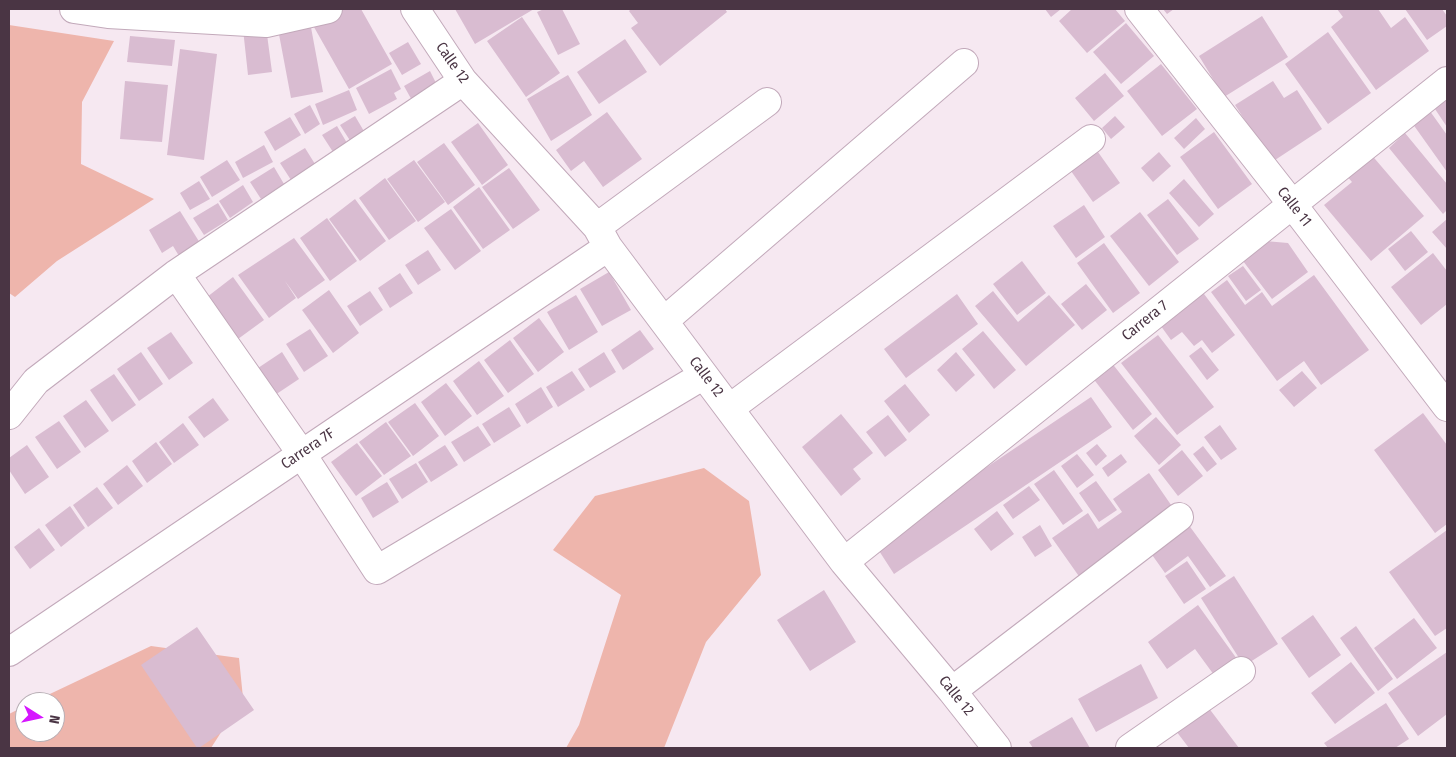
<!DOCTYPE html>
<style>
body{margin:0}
#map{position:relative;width:1456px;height:757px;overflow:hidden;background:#f6e8f1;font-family:"Fira Sans Condensed",sans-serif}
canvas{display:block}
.frame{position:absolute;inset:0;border:10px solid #4a3544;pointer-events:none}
.north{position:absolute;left:15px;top:692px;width:50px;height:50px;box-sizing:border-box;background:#fff;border:1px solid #b7aeb4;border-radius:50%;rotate:100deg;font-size:14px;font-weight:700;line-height:20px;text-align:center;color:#4a3544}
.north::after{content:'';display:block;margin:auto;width:18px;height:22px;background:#d616ff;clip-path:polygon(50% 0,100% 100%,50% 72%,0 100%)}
</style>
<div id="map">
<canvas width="1456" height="757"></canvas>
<div class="frame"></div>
<div class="north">N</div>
</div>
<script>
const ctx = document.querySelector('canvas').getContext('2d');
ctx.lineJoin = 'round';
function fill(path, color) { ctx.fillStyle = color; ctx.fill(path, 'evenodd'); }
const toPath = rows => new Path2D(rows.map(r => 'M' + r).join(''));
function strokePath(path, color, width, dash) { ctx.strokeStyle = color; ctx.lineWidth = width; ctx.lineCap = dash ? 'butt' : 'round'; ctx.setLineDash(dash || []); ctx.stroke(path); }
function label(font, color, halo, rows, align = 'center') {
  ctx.font = font + ' "Fira Sans Condensed",sans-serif'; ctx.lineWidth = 4.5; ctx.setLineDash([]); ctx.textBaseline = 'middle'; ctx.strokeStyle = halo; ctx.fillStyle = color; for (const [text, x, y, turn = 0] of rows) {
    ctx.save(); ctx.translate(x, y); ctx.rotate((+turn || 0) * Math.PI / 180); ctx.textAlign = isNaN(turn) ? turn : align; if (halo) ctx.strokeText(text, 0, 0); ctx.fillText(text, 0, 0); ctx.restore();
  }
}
fill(toPath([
 [9,25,114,41,82,102,81,164,154,199,57,261,15,297,9,293],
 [704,468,749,501,761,575,706,642,664,748,566,748,579,725,621,595,553,550,595,496],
 [151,646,239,658,243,698,211,748,9,748,9,714,25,706,25,732,55,732,55,702,33,702]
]), '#eeb5ac');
fill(toPath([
 [341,9,361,9,392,64,349,89,310,20],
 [455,9,534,9,475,44],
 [544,9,562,9,580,44,558,55,537,12],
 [631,9,725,9,727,12,660,66,631,28,638,23,629,11],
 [1045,9,1061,9,1051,17],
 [1072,9,1115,9,1125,21,1087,53,1059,21],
 [1163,9,1174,9,1167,14],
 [1337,9,1378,9,1391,28,1405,17,1429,51,1376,90,1331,27,1343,17],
 [1405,9,1442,9,1447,16,1447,26,1427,40],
 [1262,16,1288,57,1224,97,1199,56],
 [522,17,560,73,526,97,487,41],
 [310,22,323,92,291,98,278,29],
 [1126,23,1154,56,1121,84,1093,52],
 [266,27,272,72,248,75,243,29],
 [1328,32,1371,93,1328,124,1285,64],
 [130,36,175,40,172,66,127,62],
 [625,39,647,72,599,104,577,72],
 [408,42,421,64,402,75,389,53],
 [180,49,217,54,204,160,167,155],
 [1161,64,1197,109,1162,136,1127,91],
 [391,69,401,89,394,93,397,99,369,114,356,88],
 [430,71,440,91,414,104,404,86],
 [1105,73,1124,96,1094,121,1075,98],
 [568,75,592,115,551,141,527,99],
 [125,81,168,85,162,142,120,139],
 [1273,81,1284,98,1297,90,1322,129,1272,162,1235,105],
 [1447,87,1447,127,1429,100],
 [349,90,357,110,323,125,315,104],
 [310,105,320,124,305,134,294,114],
 [1427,107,1447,135,1447,172,1410,120],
 [607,112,642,159,603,187,584,161,571,171,556,150],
 [355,116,365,133,351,142,340,125],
 [1115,116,1125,127,1111,139,1102,128],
 [290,117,301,135,275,151,264,132],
 [1196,118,1205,129,1184,149,1174,138],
 [478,123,508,165,482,185,451,142],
 [337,126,347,143,333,152,322,135],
 [1214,132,1252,184,1218,209,1180,157],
 [1405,133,1447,184,1447,210,1443,214,1389,148],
 [444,143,475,185,448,205,417,162],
 [264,145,273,162,243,178,235,162],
 [305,148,315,164,291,180,280,163],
 [1098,152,1120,183,1093,202,1071,171],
 [1159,152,1171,166,1153,182,1141,168],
 [1369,152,1424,216,1371,261,1324,205,1352,182,1344,173],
 [227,160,240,180,212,197,200,177],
 [414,160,445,202,418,222,387,179],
 [274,167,284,184,261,199,250,182],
 [509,168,540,210,513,229,482,187],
 [385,178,416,221,389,240,359,198],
 [1184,179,1214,214,1199,227,1169,193],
 [199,181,210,199,190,210,180,193],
 [243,185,253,202,230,218,219,201],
 [479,187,510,230,483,249,453,207],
 [355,199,386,241,360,261,329,219],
 [1168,199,1199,239,1177,255,1147,215],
 [218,203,228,220,204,235,193,218],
 [1084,205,1105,237,1076,258,1053,226],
 [451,209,481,251,455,270,424,228],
 [180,211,200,243,179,256,173,246,162,253,149,230],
 [1140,212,1179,262,1149,286,1110,236],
 [327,218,357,261,330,281,300,238],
 [1447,219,1447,249,1432,232],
 [1411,231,1428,252,1405,271,1388,249],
 [294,238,325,280,298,299,285,281,296,298,269,318,238,275],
 [1265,241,1288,243,1308,272,1272,299,1243,261],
 [1104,243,1140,293,1113,313,1077,263],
 [428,250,441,270,418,285,405,265],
 [1433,253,1447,271,1447,304,1421,325,1391,287],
 [1022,261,1046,293,1017,315,993,284],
 [1243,266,1261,290,1246,301,1228,276],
 [609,272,631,310,602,326,580,289],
 [400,273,413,293,390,308,378,288],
 [1314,275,1369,350,1321,385,1304,361,1277,381,1211,292,1227,280,1245,305,1262,292,1272,306],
 [233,277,264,320,238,339,207,297],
 [1086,284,1107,310,1082,330,1061,304],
 [329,290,359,333,333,353,302,310],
 [1201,290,1235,335,1212,353,1202,340,1194,346,1182,332,1171,340,1158,322],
 [370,291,383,310,360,326,347,306],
 [993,291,1018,322,1049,295,1075,325,1026,366,975,306],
 [957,294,978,324,906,378,884,349],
 [576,295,598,332,569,350,547,312],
 [539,318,564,352,538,372,513,338],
 [310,329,328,356,304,372,286,344],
 [640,330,654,349,623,370,611,350],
 [983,331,1016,370,994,389,962,349],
 [171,332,193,363,169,380,147,348],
 [1158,335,1214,407,1177,435,1121,363],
 [510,340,534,374,508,393,484,360],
 [1201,347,1219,370,1207,380,1189,356],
 [141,352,163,384,139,401,117,369],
 [282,352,299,379,275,395,258,368],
 [604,352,616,372,590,388,578,369],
 [956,352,975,375,956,392,937,370],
 [479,361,504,396,477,415,453,381],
 [1111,362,1152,414,1133,430,1092,377],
 [572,371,585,390,558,407,546,387],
 [1302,371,1317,388,1294,407,1279,390],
 [114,374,136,405,112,422,90,390],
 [446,383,472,416,445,436,421,402],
 [905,384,930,415,909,433,884,401],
 [541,387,553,407,527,424,515,404],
 [1091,397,1112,427,894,574,874,543],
 [213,398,229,420,204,438,188,417],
 [86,400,109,431,85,448,63,416],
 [415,403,439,436,413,456,388,422],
 [509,407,521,426,494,443,482,424],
 [1423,413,1447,445,1447,524,1435,533,1374,450],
 [841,414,873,453,853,469,861,479,841,496,802,447],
 [888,415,907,440,885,457,866,432],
 [1156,417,1181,445,1159,465,1134,436],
 [59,421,81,452,57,469,35,437],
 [386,422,411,456,384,475,359,442],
 [183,423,199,445,174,463,159,442],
 [1220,425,1237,449,1221,460,1204,437],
 [478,426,491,445,464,462,451,442],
 [156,442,172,464,147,483,132,461],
 [357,443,382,476,356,496,331,462],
 [1097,444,1107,456,1096,466,1086,453],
 [27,445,49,477,25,494,9,470,9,458],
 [445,445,458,465,431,482,418,462],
 [1203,446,1217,464,1207,472,1193,454],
 [1182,450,1203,476,1178,496,1158,470],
 [1077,454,1094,475,1077,488,1061,466],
 [1121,454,1127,462,1108,477,1102,468],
 [416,463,428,482,402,499,389,479],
 [127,465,143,486,118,505,103,484],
 [1054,470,1083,511,1063,525,1034,484],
 [1149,473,1178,515,1083,582,1052,538,1088,513,1098,529,1122,512,1113,499],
 [1096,481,1117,510,1099,522,1079,493],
 [387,482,399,502,373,518,361,498],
 [1029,486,1040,500,1013,519,1003,505],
 [97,487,113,508,88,527,73,505],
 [70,506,85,528,61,547,45,525],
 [997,511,1014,534,991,551,974,529],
 [1188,524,1226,576,1210,587,1188,556,1165,573,1150,552],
 [1040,525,1052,546,1035,557,1022,537],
 [39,528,55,550,30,569,14,547],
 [1447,530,1447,628,1435,636,1389,572],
 [1187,561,1206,589,1184,604,1165,576],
 [1234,576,1278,644,1244,666,1201,598],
 [824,590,856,642,810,671,777,620],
 [1198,605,1237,659,1214,675,1195,649,1167,669,1148,642],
 [1313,615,1341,655,1309,678,1281,638],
 [1414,618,1437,648,1397,679,1374,648],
 [1356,626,1393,679,1378,691,1340,638],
 [197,627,254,710,199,748,197,748,141,665],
 [1447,652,1447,714,1418,736,1388,693],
 [1351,662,1375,693,1335,724,1311,693],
 [1141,664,1158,698,1096,732,1078,699],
 [1205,703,1239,748,1189,748,1173,727],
 [1386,703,1409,739,1395,748,1328,748,1324,743],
 [1072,717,1090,748,1033,748,1029,742]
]), '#d9bcd1');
const minor = toPath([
 [74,9,108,14,266,23,328,9],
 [415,9,463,81,597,227,608,247,844,562,952,691,997,748],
 [1139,9,1292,204,1447,407],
 [597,227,767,102],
 [176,274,301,453,377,570,704,375],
 [664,321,964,63],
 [730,408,1091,139],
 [9,415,36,381,176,274,463,81],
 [844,562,1447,81],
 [9,652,608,247],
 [952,691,1179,517],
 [1130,748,1241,671]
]);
strokePath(minor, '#c2a9ba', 30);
strokePath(minor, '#fff', 28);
label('15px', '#4a3544', '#fff', [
 ["Calle 12",452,63,55],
 ["Calle 11",1294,207,52],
 ["Carrera 7",1145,321,-39],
 ["Calle 12",706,377,53],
 ["Carrera 7F",308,449,-34],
 ["Calle 12",956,696,51]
]);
</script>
